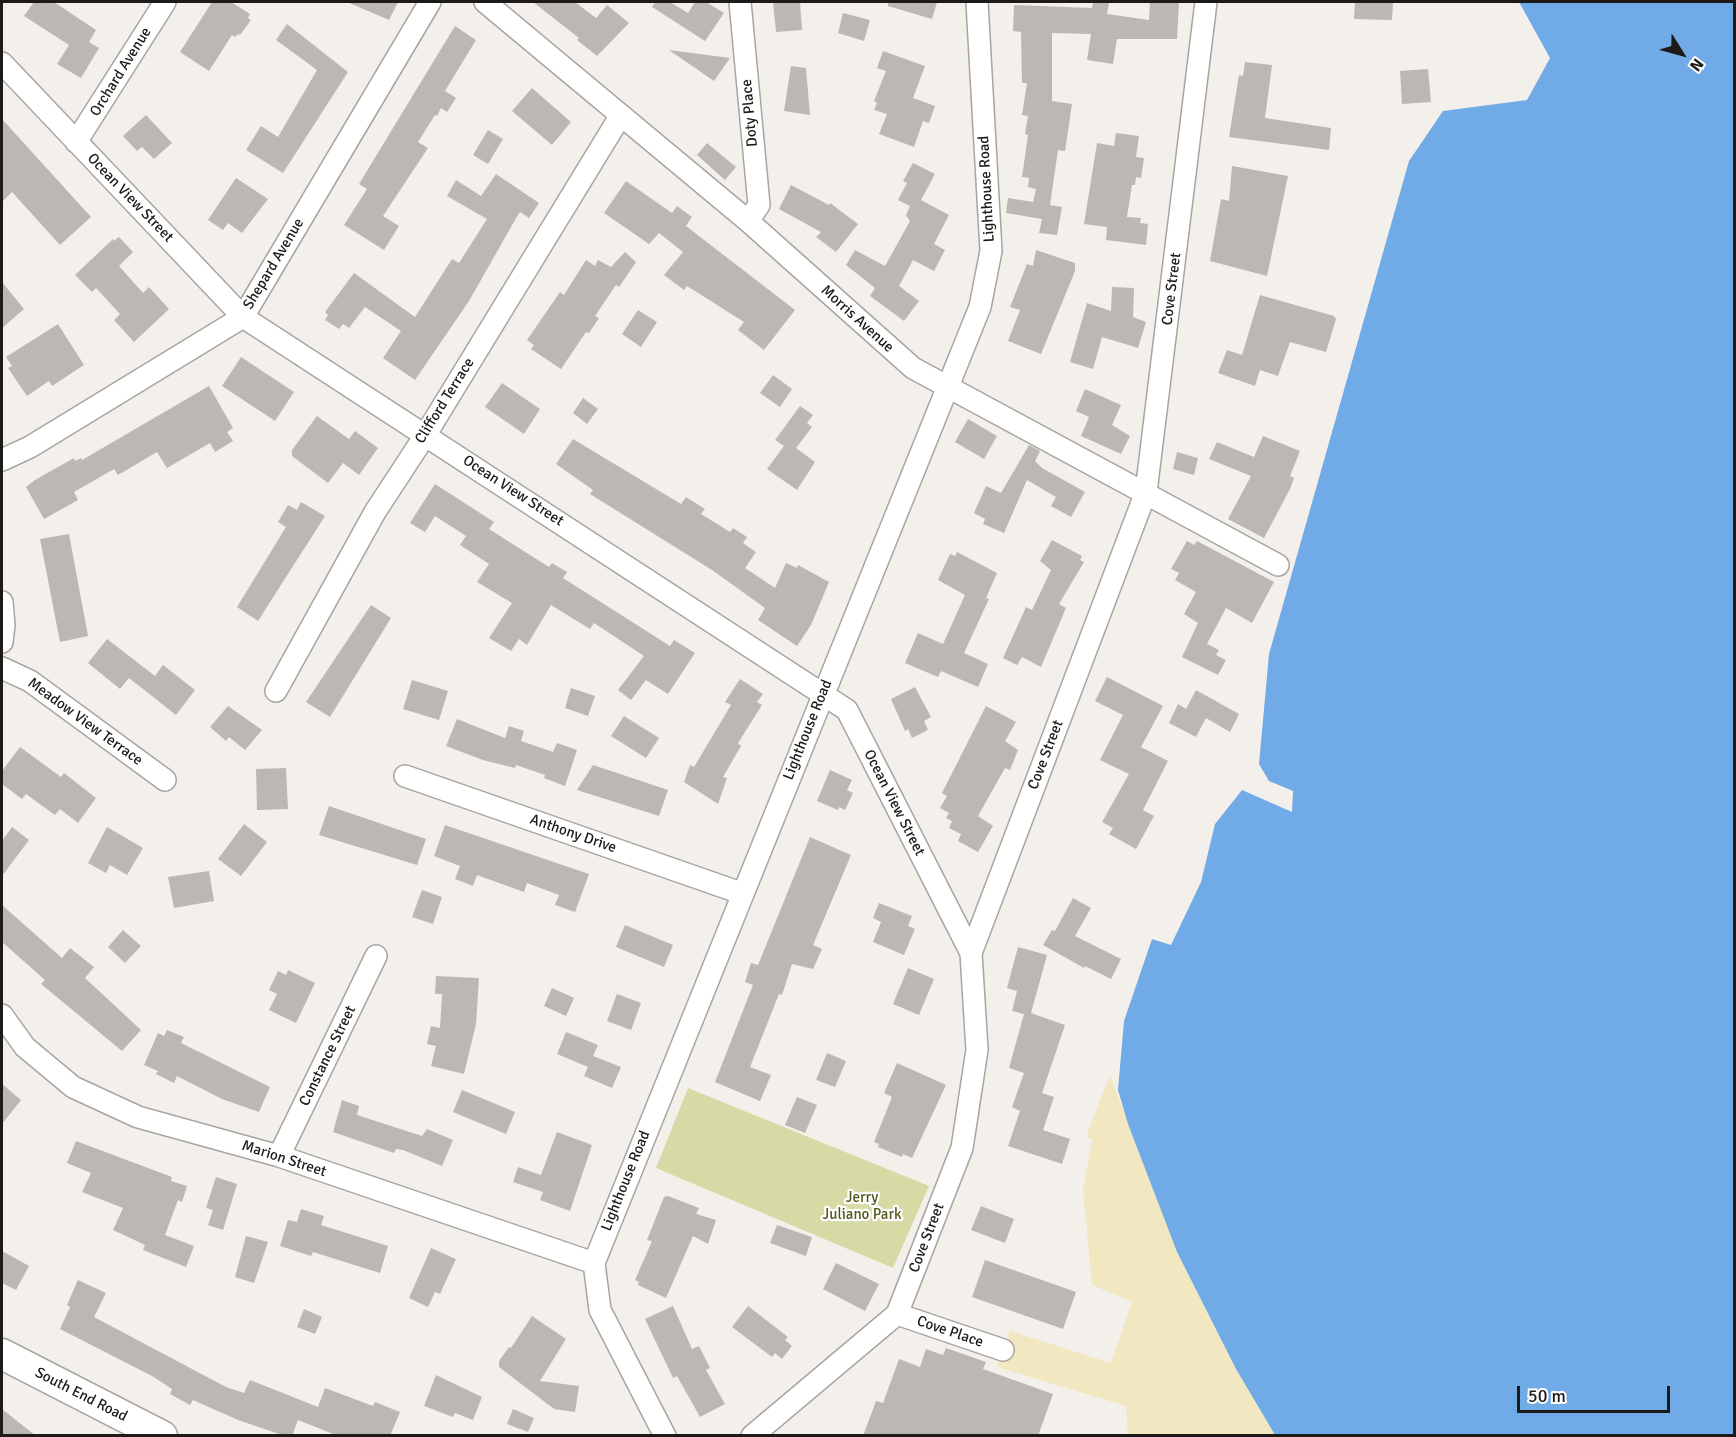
<!DOCTYPE html>
<style>
body{margin:0}
#map{position:relative;width:1736px;height:1437px;overflow:hidden;background:#f3f0eb;font-family:Signika,sans-serif}
canvas{display:block}
.frame{position:absolute;inset:0;border:3px solid #1c1b1a;pointer-events:none}
.north{position:absolute;left:1652px;top:24px;width:60px;height:60px;-webkit-text-stroke:4px #fff;paint-order:stroke;rotate:127deg;font-size:16px;font-weight:700;line-height:24px;text-align:center;color:#1c1b1a}
.north::after{content:'';display:block;margin:auto;width:21px;height:27px;background:#1c1b1a;clip-path:polygon(50% 0,100% 100%,50% 72%,0 100%)}
.scale{position:absolute;left:1517px;top:1386px;width:153px;height:27px;box-sizing:border-box;border:3px solid #1c1b1a;border-top:0;padding-left:8px;font-size:18px;line-height:21px;white-space:nowrap;color:#1c1b1a;-webkit-text-stroke:4px #fff;paint-order:stroke}
</style>
<div id="map">
<canvas width="1736" height="1437"></canvas>
<div class="frame"></div>
<div class="north">N</div>
<div class="scale">50 m</div>
</div>
<script>
const ctx = document.querySelector('canvas').getContext('2d');
ctx.lineJoin = 'round';
function fill(path, color) { ctx.fillStyle = color; ctx.fill(path, 'evenodd'); }
const toPath = rows => new Path2D(rows.map(r => 'M' + r).join(''));
function strokePath(path, color, width, dash) { ctx.strokeStyle = color; ctx.lineWidth = width; ctx.lineCap = dash ? 'butt' : 'round'; ctx.setLineDash(dash || []); ctx.stroke(path); }
function label(font, color, halo, rows, align = 'center') {
  ctx.font = font + ' Signika,sans-serif'; ctx.lineWidth = 4.5; ctx.setLineDash([]); ctx.textBaseline = 'middle'; ctx.strokeStyle = halo; ctx.fillStyle = color; for (const [text, x, y, turn = 0] of rows) {
    ctx.save(); ctx.translate(x, y); ctx.rotate((+turn || 0) * Math.PI / 180); ctx.textAlign = isNaN(turn) ? turn : align; if (halo) ctx.strokeText(text, 0, 0); ctx.fillText(text, 0, 0); ctx.restore();
  }
}
fill(toPath([
 [688,1088,929,1186,893,1268,656,1168]
]), '#d6dba6');
fill(toPath([
 [1110,1075,1177,1252,1236,1369,1275,1435,1128,1435,1126,1406,997,1367,1010,1331,1111,1363,1132,1302,1092,1285,1083,1190,1092,1139,1086,1137]
]), '#f1e7c1');
fill(toPath([
 [1519,2,1734,2,1734,1435,1275,1435,1236,1369,1177,1252,1128,1124,1118,1090,1124,1021,1152,939,1171,945,1201,882,1215,824,1242,790,1292,812,1293,791,1269,781,1259,764,1269,654,1409,161,1443,111,1527,100,1550,58]
]), '#71abe7');
fill(toPath([
 [34,2,54,2,96,30,89,42,99,48,81,78,57,64,69,45,24,16],
 [212,2,231,2,250,14,248,18,251,20,240,35,238,34,235,37,232,35,209,71,180,52],
 [347,2,398,2,389,20],
 [533,2,575,2,596,18,607,5,629,23,597,56,577,40,579,38],
 [655,2,670,2,688,13,695,2,706,2,724,13,705,41,652,7],
 [773,2,800,2,802,30,776,32],
 [888,2,937,2,932,19,888,6],
 [1093,2,1109,3,1107,14,1149,20,1150,2,1179,2,1177,39,1117,39,1113,64,1087,60,1091,34,1052,33,1052,101,1072,104,1065,151,1058,150,1050,205,1062,207,1057,235,1039,233,1042,219,1006,213,1008,198,1033,202,1036,189,1028,187,1029,178,1022,177,1028,135,1025,134,1028,116,1022,115,1027,83,1022,83,1021,32,1013,31,1014,5,1092,8],
 [1355,2,1393,2,1392,20,1354,19],
 [843,13,870,20,864,41,838,33],
 [287,24,348,72,283,173,246,150,261,126,278,137,317,70,276,40],
 [455,26,476,40,445,91,456,98,447,112,441,108,437,116,435,115,418,142,428,148,383,216,399,226,384,250,344,225,367,189,359,184],
 [669,50,730,58,714,81],
 [883,51,925,66,913,98,935,106,929,123,923,121,914,147,879,134,887,114,874,110,877,103,874,101,886,71,877,68],
 [1245,62,1272,65,1265,118,1331,128,1329,150,1229,137,1239,75,1243,76],
 [791,66,806,68,810,115,784,111],
 [1428,69,1431,102,1402,104,1400,71],
 [532,88,571,122,552,145,512,111],
 [146,115,172,143,154,159,142,147,137,151,123,136],
 [2,119,91,217,60,245,12,192,2,202],
 [488,130,503,139,488,164,473,155],
 [1116,133,1139,136,1136,157,1144,158,1141,178,1136,177,1135,185,1132,185,1127,217,1141,218,1140,223,1148,224,1146,245,1106,240,1107,227,1084,224,1097,143,1114,146],
 [707,143,736,167,725,180,697,155],
 [913,163,935,174,921,200,949,215,934,244,945,250,934,271,913,260,899,286,919,301,904,321,870,296,875,288,846,265,855,250,885,266,910,221,906,215,910,206,898,200,907,183,903,181],
 [1232,166,1288,176,1267,276,1210,261,1221,199,1229,201],
 [496,174,539,203,529,218,520,212,515,220,469,301,415,380,383,358,401,331,365,307,349,328,343,324,339,329,325,320,328,315,325,312,354,273,415,317,452,259,459,263,487,219,447,196,456,180,481,196],
 [236,178,268,199,242,233,228,223,223,230,208,220],
 [626,181,672,213,677,206,692,217,686,226,795,310,764,350,738,330,744,322,687,286,684,290,664,275,683,252,659,233,649,244,604,213],
 [791,185,829,205,830,203,858,224,836,252,816,237,821,232,779,209],
 [119,237,133,252,119,266,143,293,149,287,169,309,134,342,114,320,120,314,96,288,92,292,75,275,113,239,114,241],
 [1036,250,1075,263,1075,271,1041,354,1008,341,1020,310,1010,307,1027,264,1033,266],
 [625,252,636,262,619,287,616,285,595,316,599,318,589,333,586,332,561,369,531,349,534,345,527,340,560,292,564,295,586,260,595,266,598,260,611,267],
 [2,282,24,309,2,328],
 [1112,287,1134,288,1133,317,1146,322,1138,348,1102,337,1093,369,1070,362,1087,303,1111,311],
 [1260,295,1334,316,1336,319,1326,352,1290,342,1278,376,1260,370,1255,386,1218,373,1227,350,1242,355],
 [638,310,657,322,641,347,622,334],
 [58,324,84,365,52,386,49,381,27,396,8,368,12,366,6,357],
 [241,357,294,392,275,421,222,386],
 [773,375,792,389,780,407,760,393],
 [502,383,540,409,524,434,485,407],
 [209,386,233,428,227,432,233,441,215,452,210,443,167,468,157,452,118,475,114,469,74,492,78,500,44,519,26,487,35,480,74,458,75,461,81,458,82,460],
 [1085,389,1121,405,1112,425,1130,436,1121,454,1081,436,1089,417,1076,411],
 [583,398,598,409,587,424,573,413],
 [800,406,813,415,807,423,812,427,796,448,815,462,797,490,767,469,784,446,775,440],
 [317,416,349,439,355,431,378,448,359,475,343,463,328,483,292,456,292,450],
 [968,419,997,436,984,459,955,442],
 [1263,436,1300,451,1290,476,1294,478,1290,489,1264,538,1228,519,1251,476,1209,459,1217,442,1254,457],
 [573,439,681,504,686,497,705,509,701,514,730,532,733,528,747,537,743,543,756,552,745,568,775,588,786,563,797,568,798,565,829,582,811,625,797,646,758,620,765,608,712,570,590,494,593,490,556,464],
 [1029,445,1040,451,1035,461,1042,468,1085,492,1071,517,1051,506,1056,497,1027,480,1004,533,983,524,985,519,974,513,986,486,1001,493],
 [1177,452,1198,458,1194,475,1173,469],
 [435,484,494,522,489,529,549,567,552,563,567,572,563,578,670,646,674,640,695,653,668,694,646,680,631,700,618,690,644,656,594,623,590,629,551,605,527,645,519,639,511,651,489,638,512,603,477,582,489,564,460,545,466,536,435,516,425,532,410,523],
 [301,502,325,516,258,621,237,607,286,527,278,522,288,505,297,510],
 [69,534,88,636,60,642,40,539],
 [1052,540,1082,556,1080,560,1084,562,1059,604,1066,608,1041,667,1022,657,1017,665,1003,658,1026,607,1032,610,1051,570,1040,561],
 [1187,541,1194,545,1197,541,1274,582,1252,623,1226,608,1207,644,1219,650,1216,655,1226,660,1218,675,1182,657,1198,623,1184,614,1196,592,1175,580,1179,573,1171,569],
 [957,552,997,573,986,598,989,599,964,653,988,664,978,687,941,671,938,677,905,663,918,633,943,644,965,595,938,580,950,554,955,556],
 [371,605,391,618,330,717,306,702],
 [107,639,155,676,163,665,195,690,176,715,129,678,120,689,88,663],
 [1107,677,1163,706,1141,747,1168,761,1143,810,1154,816,1136,849,1109,834,1113,828,1102,822,1129,774,1100,760,1123,715,1095,701],
 [740,679,763,694,757,702,762,705,738,743,741,746,723,777,727,778,718,804,684,782,690,765,694,767,731,705,725,702],
 [412,680,448,691,439,720,403,709],
 [915,687,931,717,924,721,928,730,912,738,908,729,905,731,891,699],
 [571,688,595,696,588,716,565,708],
 [1196,690,1239,714,1230,732,1206,718,1196,737,1169,723,1178,704,1186,709],
 [228,706,262,730,245,750,229,737,226,741,210,727],
 [986,706,1016,722,1005,741,1018,750,1010,770,1005,768,978,816,993,826,978,852,958,841,961,834,949,828,952,821,946,818,949,813,940,808,947,796,942,793],
 [624,716,659,738,646,758,611,736],
 [457,719,505,738,509,726,524,731,521,741,553,752,557,743,577,750,565,786,544,778,545,775,516,765,515,768,483,760,446,746],
 [20,747,61,777,64,773,96,798,78,823,60,809,55,815,26,794,22,799,2,784,2,771],
 [593,765,668,790,659,816,577,790],
 [286,768,288,809,257,810,256,769],
 [830,770,852,780,847,790,853,793,845,810,839,807,838,810,817,801],
 [329,806,426,839,417,865,319,835],
 [244,824,267,842,241,876,218,859],
 [445,825,589,874,575,912,555,905,559,895,527,883,524,892,477,875,473,886,455,879,460,866,434,856],
 [12,827,29,840,2,876,2,841],
 [107,827,143,848,127,875,110,865,106,873,88,863],
 [810,837,851,855,813,945,822,949,813,969,792,964,782,995,779,994,750,1067,771,1075,760,1101,715,1082,753,985,745,982,751,963,758,965],
 [209,871,214,901,174,908,168,877],
 [422,890,442,897,433,924,412,917],
 [1073,898,1091,908,1075,936,1121,959,1111,979,1085,966,1084,968,1043,945,1052,930,1055,931],
 [879,903,912,916,908,926,915,929,904,955,873,942,881,922,873,918],
 [2,905,62,958,70,948,94,967,85,978,141,1030,122,1051,41,984,45,980,2,942],
 [625,925,673,945,664,967,616,947],
 [123,930,141,946,125,963,108,947],
 [1018,947,1047,955,1031,1013,1065,1025,1042,1093,1054,1097,1043,1130,1070,1139,1062,1164,1008,1146,1020,1111,1012,1107,1024,1073,1009,1068,1024,1014,1012,1011,1017,991,1007,988],
 [908,968,934,979,919,1015,893,1004],
 [288,970,315,983,296,1023,269,1010,277,994,269,990,278,971,286,975],
 [436,976,479,978,476,1024,464,1074,431,1066,436,1046,427,1044,431,1026,440,1028,442,994,435,994],
 [552,988,574,998,566,1016,544,1006],
 [617,994,641,1003,631,1030,607,1021],
 [167,1030,184,1037,181,1043,270,1087,259,1112,222,1099,177,1076,174,1083,156,1074,158,1071,144,1065,158,1033,164,1036],
 [566,1032,598,1045,593,1056,621,1067,612,1088,584,1076,588,1067,557,1054],
 [827,1053,846,1061,835,1087,816,1080],
 [897,1063,946,1085,912,1158,903,1154,902,1157,878,1147,879,1144,874,1142,892,1097,884,1093],
 [2,1084,21,1100,2,1124],
 [462,1090,515,1112,506,1134,453,1112],
 [797,1097,817,1105,805,1133,785,1125],
 [342,1100,359,1106,357,1115,422,1136,427,1129,453,1140,442,1166,403,1150,396,1149,394,1153,333,1132],
 [557,1132,592,1145,570,1211,540,1200,543,1192,513,1182,518,1167,541,1175],
 [76,1141,172,1177,171,1181,187,1186,182,1202,178,1200,165,1235,194,1246,186,1267,143,1250,145,1245,113,1230,123,1208,82,1192,91,1173,67,1163],
 [216,1177,237,1184,223,1230,208,1225,213,1210,206,1208],
 [668,1196,699,1208,696,1214,716,1220,708,1244,693,1236,666,1298,638,1285,639,1282,635,1280,652,1241,647,1240,664,1197],
 [981,1206,1014,1219,1005,1243,971,1230],
 [301,1209,324,1216,321,1225,388,1246,380,1273,313,1252,311,1256,280,1246,288,1220,297,1222],
 [777,1225,812,1237,806,1256,770,1243],
 [246,1236,268,1242,254,1283,235,1277],
 [431,1248,456,1259,440,1294,435,1292,428,1307,409,1298],
 [2,1251,29,1266,16,1290,2,1283],
 [985,1260,1076,1292,1063,1329,972,1297],
 [836,1263,879,1284,865,1311,823,1289],
 [78,1280,106,1293,94,1317,226,1387,244,1393,250,1380,318,1407,325,1388,373,1406,375,1402,400,1412,390,1436,338,1436,298,1420,292,1436,285,1436,238,1420,193,1400,190,1405,170,1394,172,1389,152,1376,60,1329,70,1307,67,1305],
 [673,1306,692,1349,699,1346,710,1368,706,1370,725,1404,700,1417,677,1376,673,1378,645,1319],
 [748,1306,788,1337,785,1340,792,1346,782,1359,775,1353,772,1357,732,1327],
 [304,1309,322,1317,315,1334,297,1327],
 [532,1316,566,1339,540,1381,579,1386,575,1412,554,1409,499,1367,499,1361,509,1347,511,1348],
 [946,1348,986,1362,983,1369,1053,1394,1038,1436,863,1436,876,1401,883,1403,899,1359,920,1367,926,1349,943,1355],
 [436,1375,482,1397,473,1420,455,1413,453,1417,424,1406],
 [2,1409,36,1436,2,1436],
 [513,1409,534,1418,528,1432,507,1424]
]), '#bbb8b3');
const street = toPath([
 [485,2,748,221,913,368,1278,565],
 [740,2,759,205,748,221],
 [2,63,243,317,847,710,971,953],
 [76,142,165,2],
 [2,460,30,447,243,317,430,2],
 [2,602,4,625,2,642],
 [2,668,30,681,165,780],
 [276,691,375,512,426,434,621,115],
 [405,776,741,893],
 [2,1015,25,1047,73,1087,138,1117,279,1156,594,1263],
 [279,1156,376,956],
 [897,1314,1003,1350],
 [665,1436,600,1310,594,1263,980,307,991,251,977,2],
 [752,1436,897,1314,962,1148,977,1050,971,953,1146,492,1206,2]
]);
const secondary = toPath([
 [2,1354,162,1436]
]);
strokePath(street, '#a8a5a0', 24);
strokePath(secondary, '#a8a5a0', 33);
strokePath(street, '#fff', 21);
strokePath(secondary, '#fff', 30);
label('15px', '#1c1b1a', '#fff', [
 ["Orchard Avenue",121,72,-58],
 ["Doty Place",750,113,-95],
 ["Lighthouse Road",987,189,-93],
 ["Ocean View Street",130,198,46],
 ["Shepard Avenue",274,264,-59],
 ["Cove Street",1172,289,-83],
 ["Morris Avenue",857,319,42],
 ["Clifford Terrace",445,401,-58],
 ["Ocean View Street",513,491,33],
 ["Meadow View Terrace",85,722,36],
 ["Lighthouse Road",808,730,-68],
 ["Cove Street",1046,755,-69],
 ["Ocean View Street",894,803,63],
 ["Anthony Drive",573,834,19],
 ["Constance Street",328,1056,-64],
 ["Marion Street",284,1159,18],
 ["Lighthouse Road",626,1181,-68],
 ["Cove Street",927,1238,-69],
 ["Cove Place",950,1332,19],
 ["South End Road",81,1395,27]
]);
label('15px', '#535619', '#fff', [
 ["Jerry",862,1198],
 ["Juliano Park",862,1215]
]);
</script>
